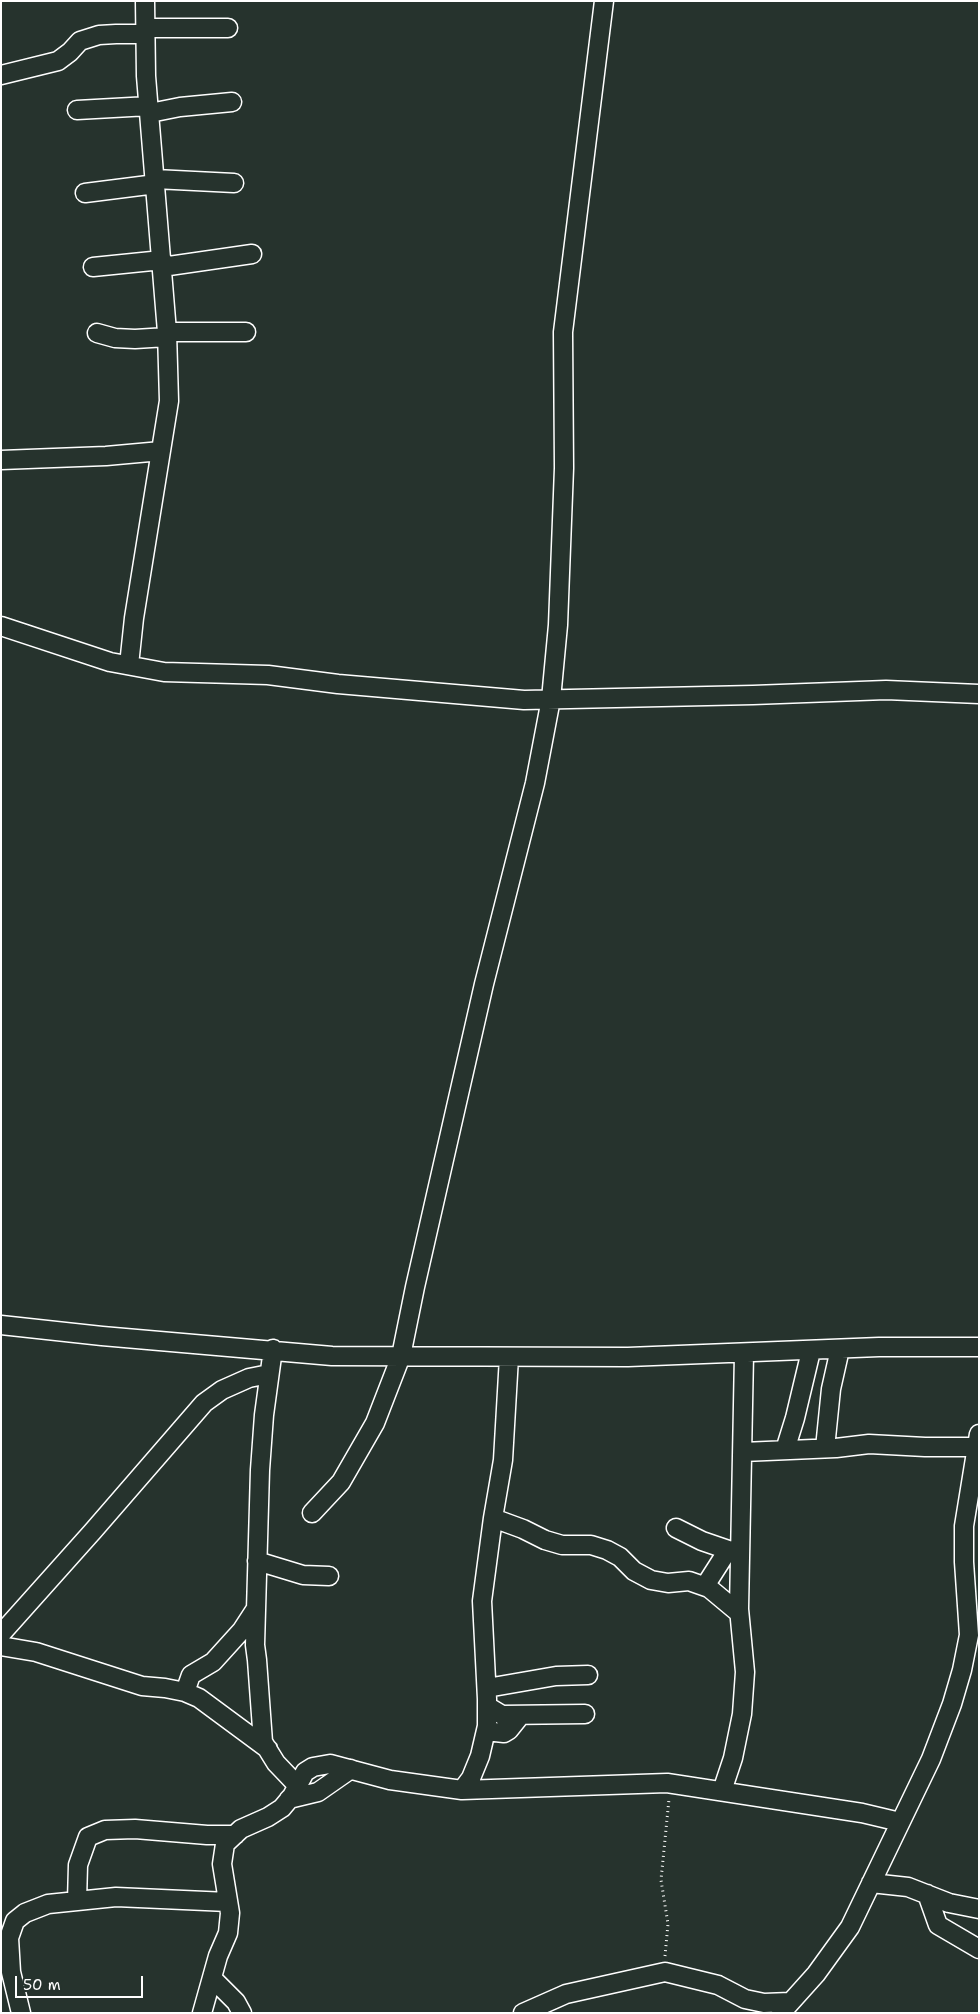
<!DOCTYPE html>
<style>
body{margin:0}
#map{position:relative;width:980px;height:2014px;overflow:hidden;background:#26332d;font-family:"Shantell Sans",sans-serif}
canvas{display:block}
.frame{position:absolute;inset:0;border:2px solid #fff;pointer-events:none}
.scale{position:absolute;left:15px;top:1976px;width:128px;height:22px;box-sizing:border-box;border:2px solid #fff;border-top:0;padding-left:6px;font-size:15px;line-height:18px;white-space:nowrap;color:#fff;-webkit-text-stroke:4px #26332d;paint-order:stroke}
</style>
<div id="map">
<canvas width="980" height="2014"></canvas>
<div class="frame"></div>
<div class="scale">50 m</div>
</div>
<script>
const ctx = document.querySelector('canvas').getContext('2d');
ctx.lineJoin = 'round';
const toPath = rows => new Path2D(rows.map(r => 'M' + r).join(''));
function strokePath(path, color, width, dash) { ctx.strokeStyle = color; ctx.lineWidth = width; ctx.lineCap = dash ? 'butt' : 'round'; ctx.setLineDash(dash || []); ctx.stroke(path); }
const minor = toPath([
 [146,28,228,28],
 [1,75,58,61,70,52,80,41,99,35,116,34,146,34],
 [77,110,149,106],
 [150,113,180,107,232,102],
 [155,179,234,183],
 [85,193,156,184],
 [93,267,162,260],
 [162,267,252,254],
 [167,332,246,332],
 [97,333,115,338,135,339,167,337],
 [1,460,106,456,161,451],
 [1,626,110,662,164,672,268,675,338,684,524,700,753,695,886,690,979,694],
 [129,665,134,618,169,401,167,332,146,76,145,1],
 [1,1325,102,1336,332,1356,628,1357,879,1347,979,1347],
 [273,1349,264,1415,260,1470,255,1645,257,1660,263,1742,276,1763,297,1785],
 [825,1448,831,1389,840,1349],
 [785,1450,795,1418,811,1351],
 [743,1452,836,1448,869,1444,925,1447,977,1447],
 [312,1513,341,1482,375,1423,401,1356,415,1287,484,984,535,783,551,699,558,625,564,468,563,332,604,1],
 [493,1518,523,1529,545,1540,562,1545,591,1545,607,1550,620,1557,634,1571,651,1580,668,1583,689,1581,709,1588,739,1613],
 [676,1528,702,1541,740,1554],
 [257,1561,303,1575,329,1576],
 [705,1586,728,1550],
 [1,1634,93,1531,204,1403,222,1390,249,1378,269,1374],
 [1,1646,36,1652,142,1686,165,1688,185,1692,199,1698,268,1749],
 [487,1688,556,1676,588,1675],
 [185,1692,191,1675,213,1662,242,1630,255,1610],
 [487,1706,502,1715,585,1714],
 [486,1731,504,1733,509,1730,521,1715],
 [462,1790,471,1778,480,1756,487,1726,487,1699,482,1601,493,1518,503,1460,509,1357],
 [722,1791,733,1758,742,1714,745,1672,739,1609,744,1354],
 [289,1799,318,1792,351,1769],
 [871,1883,908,1887,949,1903,979,1909],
 [927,1894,938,1925,979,1949],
 [77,1901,78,1865,88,1837,105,1830,135,1829,207,1835,235,1835],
 [212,1978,236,2002,242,2013],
 [21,2013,11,1972,9,1938,15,1921,25,1913,48,1904,116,1897,228,1902],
 [202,2013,218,1956,228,1933,230,1913,222,1864,225,1844,241,1829,268,1817,282,1808,292,1796,305,1772,313,1767,330,1764,390,1780,462,1790,667,1783,862,1813,900,1822],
 [523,2013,566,1994,665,1972,718,1985,745,1999,764,2003,790,2002],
 [781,2013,816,1974,850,1927,931,1759,952,1704,962,1670,969,1635,964,1562,964,1526,979,1434]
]);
strokePath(minor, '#fff', 21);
strokePath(toPath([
 [665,1956,668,1924,661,1880,669,1799]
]), '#fff', 3, [1, 4]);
strokePath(minor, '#26332d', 18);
</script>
